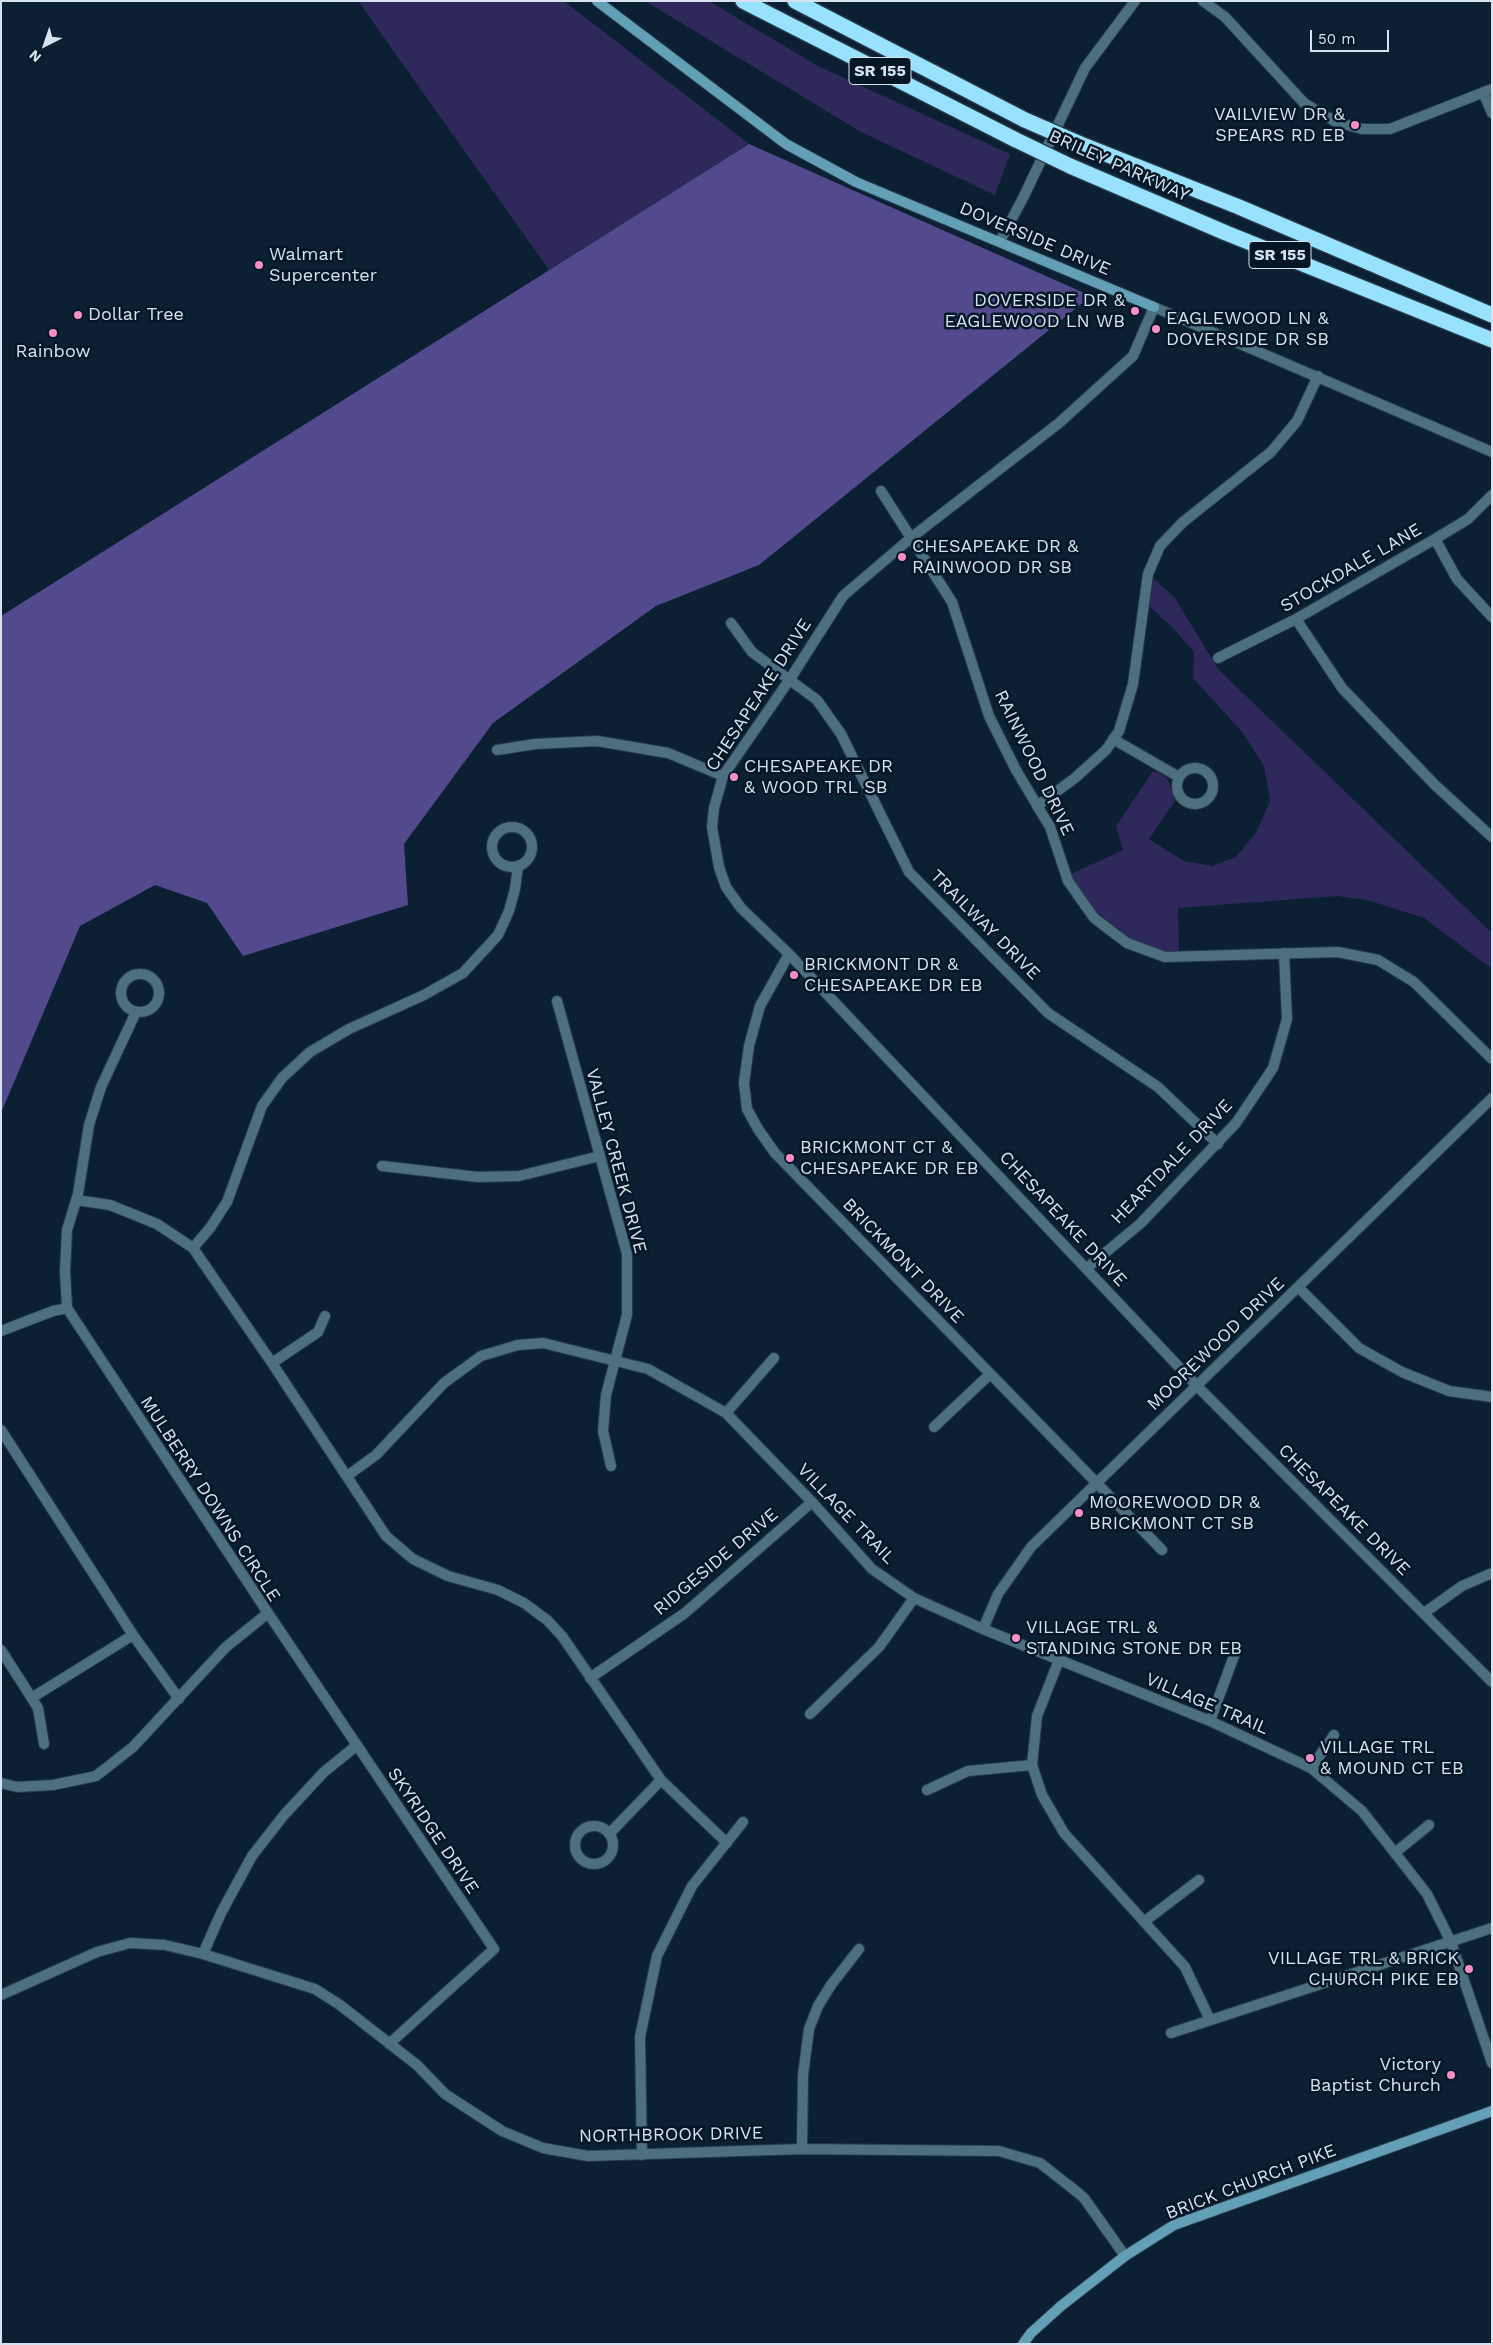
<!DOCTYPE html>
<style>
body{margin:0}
#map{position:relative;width:1493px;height:2345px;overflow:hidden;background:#0b2032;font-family:"Work Sans",sans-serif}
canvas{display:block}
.frame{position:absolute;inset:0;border:2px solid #d6e3ef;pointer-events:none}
.north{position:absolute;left:20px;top:20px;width:50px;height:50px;-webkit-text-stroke:4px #031727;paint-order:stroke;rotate:221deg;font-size:14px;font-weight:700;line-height:20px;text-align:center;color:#d6e3ef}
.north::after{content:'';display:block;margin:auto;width:18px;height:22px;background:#d6e3ef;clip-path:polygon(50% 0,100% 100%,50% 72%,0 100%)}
.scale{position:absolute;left:1310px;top:30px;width:79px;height:22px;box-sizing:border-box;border:2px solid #d6e3ef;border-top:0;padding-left:6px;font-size:15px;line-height:18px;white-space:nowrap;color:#d6e3ef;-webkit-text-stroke:4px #031727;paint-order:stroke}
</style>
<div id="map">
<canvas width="1493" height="2345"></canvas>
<div class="frame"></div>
<div class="north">N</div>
<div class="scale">50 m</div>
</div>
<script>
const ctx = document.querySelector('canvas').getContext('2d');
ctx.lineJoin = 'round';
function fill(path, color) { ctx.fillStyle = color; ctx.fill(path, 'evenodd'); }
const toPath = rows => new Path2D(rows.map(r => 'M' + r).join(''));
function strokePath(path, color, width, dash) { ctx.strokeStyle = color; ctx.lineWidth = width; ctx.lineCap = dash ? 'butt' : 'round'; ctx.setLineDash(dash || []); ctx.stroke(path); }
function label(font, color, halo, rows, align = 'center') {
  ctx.font = font + ' "Work Sans",sans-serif'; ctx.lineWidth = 5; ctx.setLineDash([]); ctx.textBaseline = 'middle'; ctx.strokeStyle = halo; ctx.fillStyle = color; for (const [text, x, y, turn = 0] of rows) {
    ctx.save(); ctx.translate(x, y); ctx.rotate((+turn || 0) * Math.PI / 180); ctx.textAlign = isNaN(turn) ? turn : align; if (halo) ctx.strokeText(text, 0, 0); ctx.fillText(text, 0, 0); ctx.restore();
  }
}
fill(toPath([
 [358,1,564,1,749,144,549,270],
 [645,1,709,1,818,66,1010,154,995,195,861,132],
 [1154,579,1175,598,1218,669,1492,933,1492,969,1424,918,1367,900,1337,896,1178,908,1179,951,1169,952,1146,948,1124,937,1099,917,1083,895,1071,874,1123,850,1116,826,1153,771,1161,774,1168,780,1175,801,1149,839,1184,861,1212,866,1236,857,1257,831,1270,801,1264,766,1243,733,1193,678,1194,652,1174,629,1148,605]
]), '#2f285a');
fill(toPath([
 [749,144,1091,296,759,565,656,606,493,723,404,844,408,905,243,956,207,903,155,885,80,926,1,1113,1,616]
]), '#524a8c');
const street = toPath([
 [1203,1,1225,17,1304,103,1336,122,1362,129,1390,129,1492,89],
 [1483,92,1492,113],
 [1000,241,1023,198,1085,68,1135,1],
 [1492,452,1154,307,1133,356,1059,423,912,537,843,596,790,679,723,776,714,808,712,827,719,867,726,887,741,908,789,954,1196,1385,1492,1682],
 [881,491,952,602,989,716,1016,770,1050,827,1068,881,1094,918,1127,943,1165,957,1338,952,1378,960,1414,982,1492,1059],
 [1435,539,1457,579,1492,617],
 [1296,619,1342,688,1435,785,1492,837],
 [731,623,752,652,817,700,841,734,909,872,1048,1013,1158,1087,1218,1144],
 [1218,658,1296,619,1435,539,1468,519,1492,495],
 [1113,739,1179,777],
 [497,750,535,744,597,741,668,753,723,776],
 '1177 786a18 18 0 1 1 36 0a18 18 0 1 1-36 0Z',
 [1037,806,1075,778,1106,750,1119,731,1133,684,1148,574,1160,546,1183,522,1271,452,1297,421,1318,376],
 '492 847a20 20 0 1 1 40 0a20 20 0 1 1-40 0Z',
 [789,954,760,1006,749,1046,744,1083,747,1109,758,1129,775,1153,1162,1550],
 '121 993a19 19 0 1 1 38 0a19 19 0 1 1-38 0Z',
 [557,1001,627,1254,627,1315,606,1395,603,1431,611,1466],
 [382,1166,478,1177,519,1176,600,1156],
 [76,1200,110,1205,157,1224,193,1248,272,1363,386,1536,413,1559,448,1576,498,1590,524,1603,547,1620,562,1636,661,1780,727,1843],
 [193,1248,210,1228,227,1202,262,1106,282,1078,310,1052,349,1029,424,995,463,973,498,935,509,911,515,889,518,867],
 [1087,1268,1141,1223,1236,1123,1273,1068,1287,1019,1284,953],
 [1298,1287,1359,1348,1402,1372,1449,1391,1492,1397],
 [67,1308,65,1271,67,1230,78,1194,89,1125,101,1087,136,1012],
 [1,1331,53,1311,67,1308,268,1613,226,1647,133,1747,96,1776,53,1785,17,1787,1,1783],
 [272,1363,318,1332,325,1316],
 [726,1413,774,1358],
 [934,1427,989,1375],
 [1,1430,133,1635],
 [347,1476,376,1455,444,1383,481,1356,518,1345,543,1343,648,1369,726,1413,812,1502,872,1569,914,1598,983,1629,1210,1721,1311,1768,1362,1811,1427,1894,1451,1942,1492,2063],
 [268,1613,494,1949,389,2044],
 [1424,1613,1462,1586,1492,1573],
 [983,1629,998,1594,1031,1547,1492,1098],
 [1,1650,38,1708,44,1744],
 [1059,1660,1037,1716,1032,1765,1042,1795,1064,1833,1185,1967,1210,2020],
 [590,1678,685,1613,812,1502],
 [33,1697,133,1635,179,1699],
 [810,1714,879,1647,914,1598],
 [1210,1721,1234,1656],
 [1311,1768,1334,1735],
 [927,1790,968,1771,1032,1765],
 '575 1845a19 19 0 1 1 38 0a19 19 0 1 1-38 0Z',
 [609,1834,661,1780],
 [1396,1852,1429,1825],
 [1145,1921,1199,1880],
 [203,1954,221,1913,252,1856,284,1815,324,1772,356,1746],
 [1,1995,97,1952,130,1943,165,1945,203,1954,315,1989,340,2005,417,2065,445,2094,502,2131,543,2148,588,2156,802,2149,999,2151,1040,2163,1077,2192,1084,2198,1125,2256],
 [1171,2033,1492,1928],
 [802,2149,803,2075,809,2029,818,2006,831,1985,859,1949],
 [642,2155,640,2037,657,1956,692,1886,743,1822]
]);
const secondary = toPath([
 [597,1,786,144,856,182,1154,307],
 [1023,2344,1031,2333,1061,2306,1125,2256,1174,2225,1492,2111]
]);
const highway = toPath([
 [743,1,1016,140],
 [795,1,1025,120],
 [1078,143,1239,207,1492,315],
 [1070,166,1226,233,1492,340]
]);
strokePath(street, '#273b4c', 12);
strokePath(secondary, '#273b4c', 12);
strokePath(highway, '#273b4c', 18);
strokePath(street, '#4c707f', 10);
strokePath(secondary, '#639fb6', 10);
strokePath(highway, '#98e2ff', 15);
const highwayBridge = toPath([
 [1025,120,1078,143],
 [1016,140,1070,166]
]);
strokePath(highwayBridge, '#273b4c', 18, []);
strokePath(highwayBridge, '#98e2ff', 15);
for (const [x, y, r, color] of [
 [1355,125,5,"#fa8fc8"],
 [259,265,5,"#fa8fc8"],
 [1135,311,5,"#fa8fc8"],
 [78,315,5,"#fa8fc8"],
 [1156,329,5,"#fa8fc8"],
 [53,333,5,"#fa8fc8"],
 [902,557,5,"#fa8fc8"],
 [734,777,5,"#fa8fc8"],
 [794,975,5,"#fa8fc8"],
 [790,1158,5,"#fa8fc8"],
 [1079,1513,5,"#fa8fc8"],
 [1016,1638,5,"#fa8fc8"],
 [1310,1758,5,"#fa8fc8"],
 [1469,1969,5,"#fa8fc8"],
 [1451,2075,5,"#fa8fc8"]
]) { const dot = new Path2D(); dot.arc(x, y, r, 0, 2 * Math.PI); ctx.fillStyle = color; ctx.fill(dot); strokePath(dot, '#031727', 2); }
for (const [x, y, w] of [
 [880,71,62],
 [1280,255,62]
]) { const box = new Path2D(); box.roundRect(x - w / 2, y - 13.5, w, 27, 4); ctx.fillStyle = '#031727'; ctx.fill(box); strokePath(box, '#d6e3ef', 1); }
label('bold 16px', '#d6e3ef', null, [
 ["SR 155",880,71],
 ["SR 155",1280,255]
]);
label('18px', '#d6e3ef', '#031727', [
 ["VAILVIEW DR &",1345,115,"right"],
 ["SPEARS RD EB",1345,136,"right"],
 ["Walmart",269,255],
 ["Supercenter",269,276],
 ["DOVERSIDE DR &",1125,301,"right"],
 ["EAGLEWOOD LN WB",1125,322,"right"],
 ["Dollar Tree",88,315],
 ["EAGLEWOOD LN &",1166,319],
 ["DOVERSIDE DR SB",1166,340],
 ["Rainbow",53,352,"center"],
 ["CHESAPEAKE DR &",912,547],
 ["RAINWOOD DR SB",912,568],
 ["CHESAPEAKE DR",744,767],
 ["& WOOD TRL SB",744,788],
 ["BRICKMONT DR &",804,965],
 ["CHESAPEAKE DR EB",804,986],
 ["BRICKMONT CT &",800,1148],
 ["CHESAPEAKE DR EB",800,1169],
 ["MOOREWOOD DR &",1089,1503],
 ["BRICKMONT CT SB",1089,1524],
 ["VILLAGE TRL &",1026,1628],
 ["STANDING STONE DR EB",1026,1649],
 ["VILLAGE TRL",1320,1748],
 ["& MOUND CT EB",1320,1769],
 ["VILLAGE TRL & BRICK",1459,1959,"right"],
 ["CHURCH PIKE EB",1459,1980,"right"],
 ["Victory",1441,2065,"right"],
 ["Baptist Church",1441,2086,"right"]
], 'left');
label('18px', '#d6e3ef', '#031727', [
 ["BRILEY PARKWAY",1119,166,24],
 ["DOVERSIDE DRIVE",1035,239,23],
 ["STOCKDALE LANE",1351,568,-30],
 ["CHESAPEAKE DRIVE",759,695,-57],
 ["RAINWOOD DRIVE",1034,763,64],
 ["TRAILWAY DRIVE",985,925,45],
 ["VALLEY CREEK DRIVE",616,1161,75],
 ["HEARTDALE DRIVE",1172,1162,-46],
 ["CHESAPEAKE DRIVE",1063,1219,47],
 ["BRICKMONT DRIVE",903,1261,46],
 ["MOOREWOOD DRIVE",1216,1344,-44],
 ["MULBERRY DOWNS CIRCLE",210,1499,57],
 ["CHESAPEAKE DRIVE",1344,1510,45],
 ["VILLAGE TRAIL",846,1514,46],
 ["RIDGESIDE DRIVE",716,1562,-40],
 ["VILLAGE TRAIL",1207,1704,23],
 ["SKYRIDGE DRIVE",433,1831,56],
 ["NORTHBROOK DRIVE",671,2135,-1],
 ["BRICK CHURCH PIKE",1251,2182,-21]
]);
</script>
